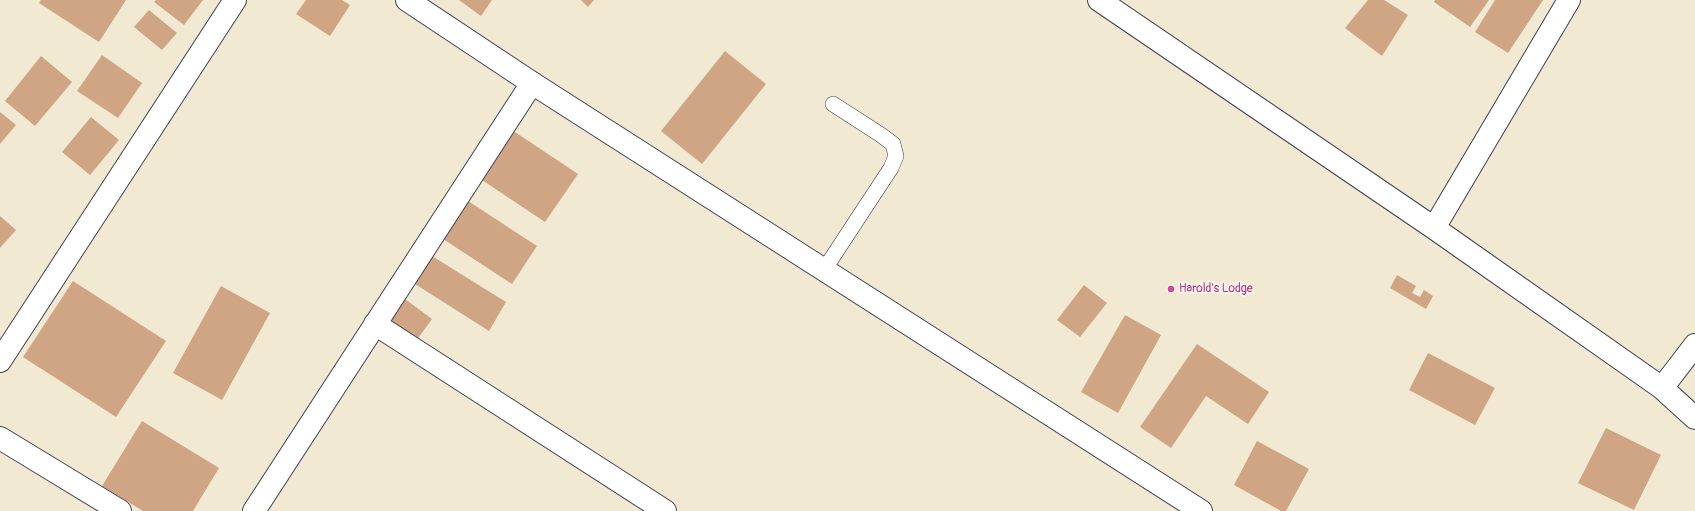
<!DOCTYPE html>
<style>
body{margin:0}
canvas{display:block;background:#f1e9d2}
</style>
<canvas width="1695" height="511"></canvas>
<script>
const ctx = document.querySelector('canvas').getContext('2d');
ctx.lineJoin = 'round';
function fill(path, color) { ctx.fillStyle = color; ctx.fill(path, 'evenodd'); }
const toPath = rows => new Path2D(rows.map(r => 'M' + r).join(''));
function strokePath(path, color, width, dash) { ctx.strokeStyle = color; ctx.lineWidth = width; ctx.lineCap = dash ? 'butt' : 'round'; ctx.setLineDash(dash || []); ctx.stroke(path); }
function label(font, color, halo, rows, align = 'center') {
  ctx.font = font + ' Pangolin,sans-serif'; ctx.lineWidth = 4; ctx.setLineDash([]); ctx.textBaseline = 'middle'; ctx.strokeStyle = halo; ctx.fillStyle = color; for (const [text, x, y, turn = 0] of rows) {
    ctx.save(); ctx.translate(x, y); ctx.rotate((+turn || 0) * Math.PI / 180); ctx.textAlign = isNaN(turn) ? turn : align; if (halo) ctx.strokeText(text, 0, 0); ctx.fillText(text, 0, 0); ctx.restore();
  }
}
fill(toPath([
 [41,0,126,0,99,42,39,3],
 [156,0,203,0,184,25,154,2],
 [306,0,342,0,350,5,330,36,296,14],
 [459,0,492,0,481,16],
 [581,0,594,0,588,7],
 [1368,0,1384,0,1408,15,1382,56,1345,28],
 [1435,0,1489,0,1470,27,1434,2],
 [1495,0,1543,0,1508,53,1475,32],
 [149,10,177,33,162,50,134,27],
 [725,51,766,84,702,164,661,131],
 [102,55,142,83,118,118,77,91],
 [41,56,72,82,35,126,5,101],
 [0,112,16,125,0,144],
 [91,117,119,140,90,175,62,152],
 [509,128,578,174,545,222,476,176],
 [465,199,537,246,512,284,440,237],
 [0,216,16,230,0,248],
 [432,256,506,302,489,331,415,284],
 [1397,275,1416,286,1412,293,1420,297,1424,290,1433,296,1426,309,1390,288],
 [73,281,166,341,116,417,23,357],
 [1084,285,1107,303,1080,337,1057,320],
 [221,286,270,313,222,400,173,373],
 [405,299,432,319,416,341,389,320],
 [1125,315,1161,335,1118,413,1081,392],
 [1197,344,1269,392,1248,424,1206,396,1171,448,1140,427],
 [1428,353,1495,388,1475,425,1409,390],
 [142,421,219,468,193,511,143,511,102,486],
 [1606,428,1661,455,1634,510,1578,483],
 [1257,441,1309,469,1286,511,1281,511,1234,485]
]), '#cfa584');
const service = toPath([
 [824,270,891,168,896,156,893,144,881,135,833,104]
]);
const minor = toPath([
 [1099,0,1434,228,1662,388,1695,418],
 [1434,228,1569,0],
 [375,324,665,511],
 [0,361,235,0],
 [1662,388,1695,345],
 [0,438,120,511],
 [254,511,532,83]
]);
const tertiary = toPath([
 [407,0,532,83,1201,511]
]);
strokePath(service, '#414052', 16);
strokePath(minor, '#414052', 24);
strokePath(tertiary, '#414052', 24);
strokePath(service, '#fff', 15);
strokePath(minor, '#fff', 22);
strokePath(tertiary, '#fff', 22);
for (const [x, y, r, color] of [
 [1171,289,4,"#d1479c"]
]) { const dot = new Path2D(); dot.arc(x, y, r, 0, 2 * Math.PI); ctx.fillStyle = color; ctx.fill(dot); strokePath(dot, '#f7f3e8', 1.5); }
label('12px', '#b23c85', '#f7f3e8', [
 ["Harold's Lodge",1179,289]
], 'left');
</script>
